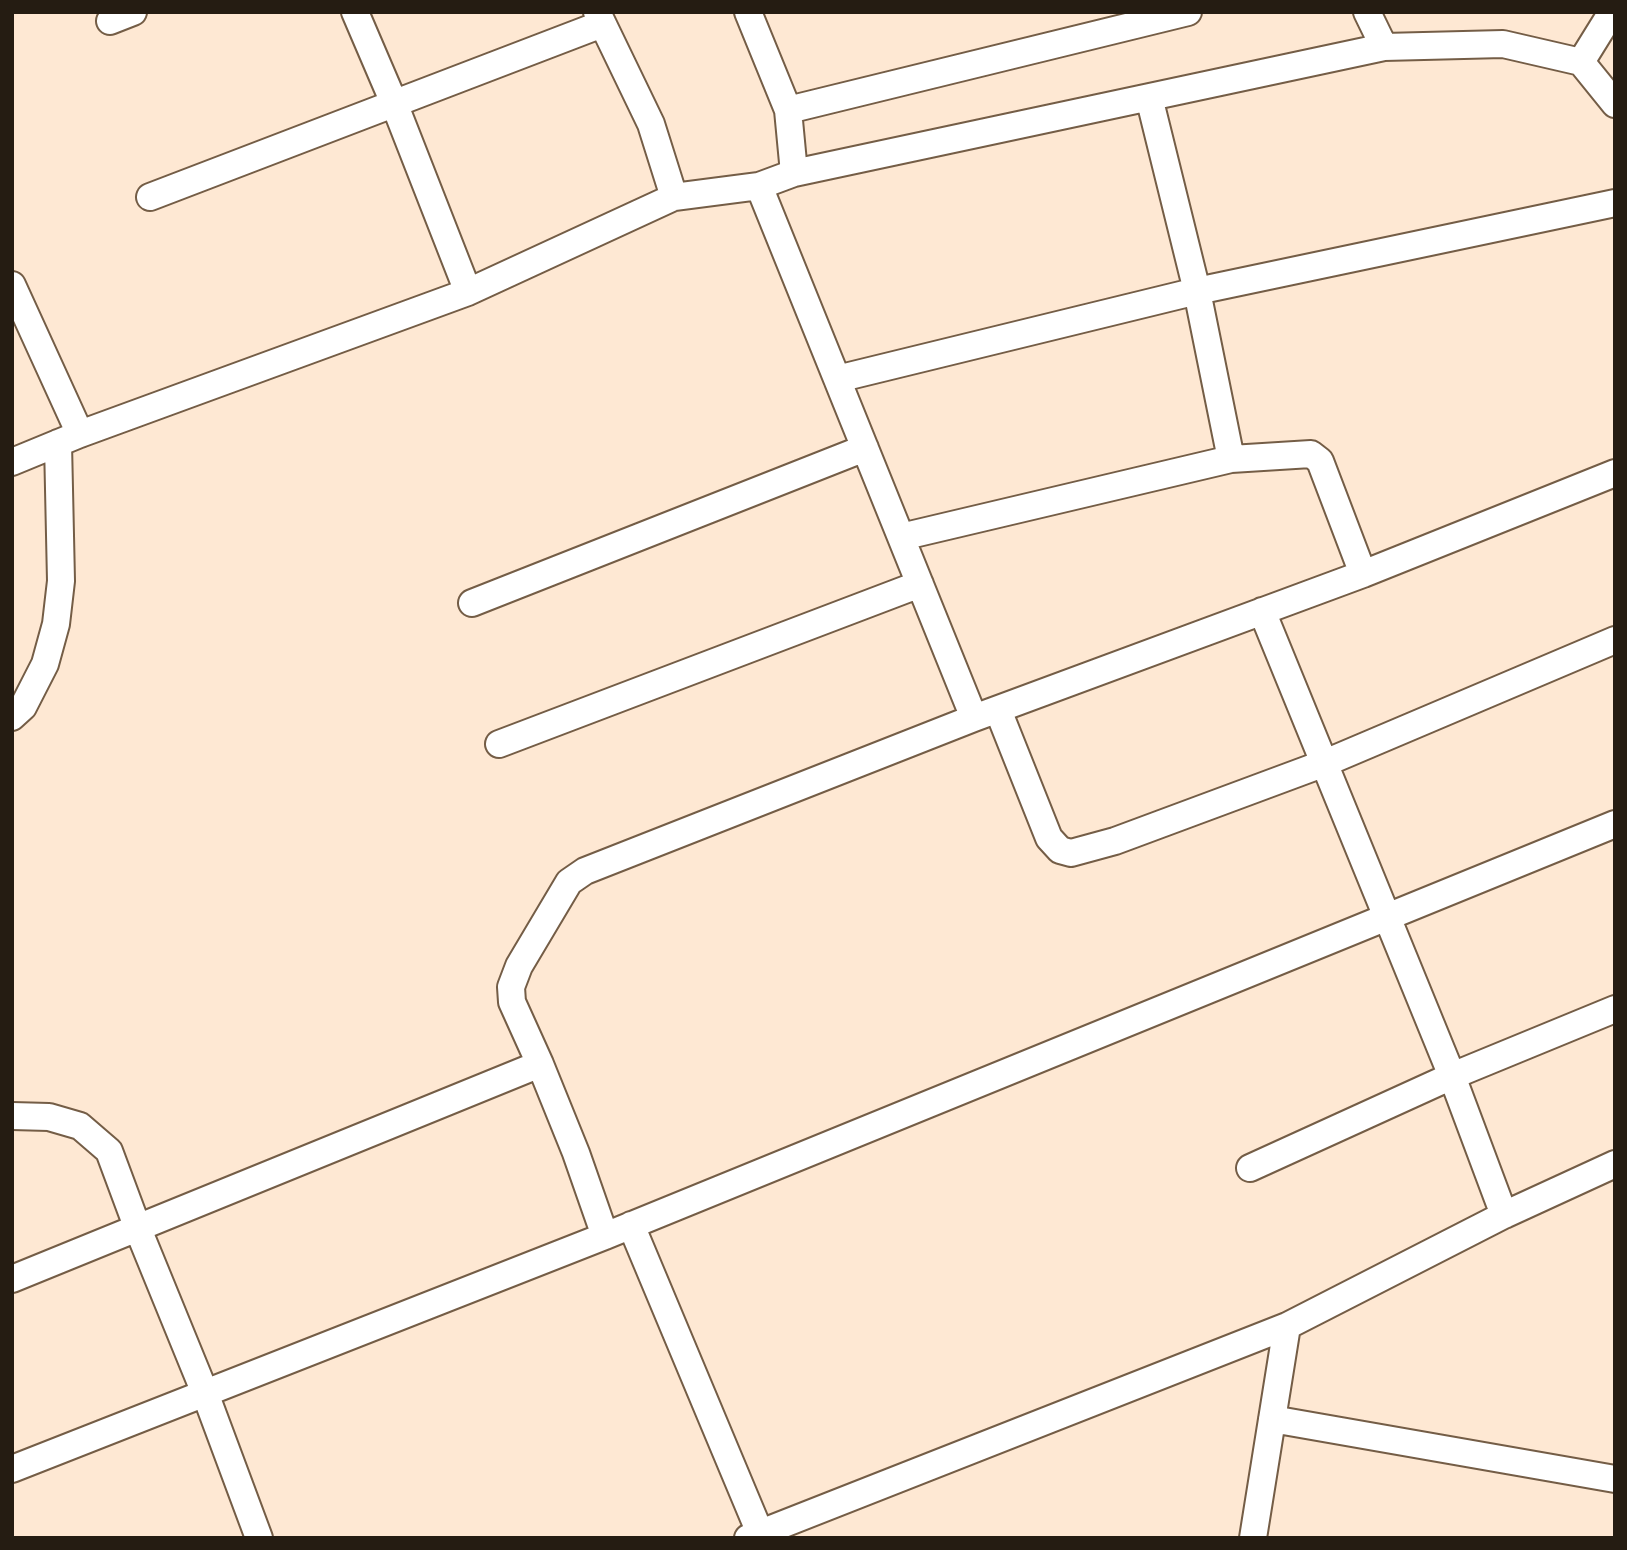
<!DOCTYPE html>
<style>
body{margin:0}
#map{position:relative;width:1627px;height:1550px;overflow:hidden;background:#fee8d3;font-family:"Fira Sans",sans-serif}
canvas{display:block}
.frame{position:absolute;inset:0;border:14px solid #251c12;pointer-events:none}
</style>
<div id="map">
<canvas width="1627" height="1550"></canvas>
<div class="frame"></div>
</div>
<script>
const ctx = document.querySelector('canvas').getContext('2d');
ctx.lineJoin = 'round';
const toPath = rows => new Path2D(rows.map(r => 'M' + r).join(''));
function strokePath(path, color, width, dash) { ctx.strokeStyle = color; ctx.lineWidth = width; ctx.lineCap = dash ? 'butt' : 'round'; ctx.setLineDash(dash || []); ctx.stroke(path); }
const minor = toPath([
 [355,12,394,103,468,292],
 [597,12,651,124,674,197],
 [748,12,788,110,794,173],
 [1367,12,1384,47],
 [110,21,133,12],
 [1581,62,1612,12],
 [788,110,1188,12],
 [759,186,974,718],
 [150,197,602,24],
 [12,285,80,434],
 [837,379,1197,291,1615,203],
 [1231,459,1311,454,1320,461,1363,574],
 [12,462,80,434,468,292,674,197,759,186,794,173,1384,47,1503,44,1581,62,1615,104],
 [901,537,1231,459,1197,291,1149,97],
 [472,603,865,448],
 [1262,611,1452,1076,1504,1215],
 [998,710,1049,838,1060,850,1071,853,1115,841,1325,763,1615,640],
 [12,717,23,707,45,664,56,624,61,581,58,443],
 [499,744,920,584],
 [12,1116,49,1117,80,1126,109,1151,138,1229,205,1393,259,1538],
 [1250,1168,1452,1076,1615,1009],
 [631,1225,760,1533],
 [605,1236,576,1153,540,1064,512,1002,511,987,519,966,569,882,585,871,974,718,1363,574,1615,473],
 [12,1279,540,1064],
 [1272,1419,1615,1479],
 [12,1469,605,1236,1615,824],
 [748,1538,1287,1326,1504,1215,1615,1164],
 [1253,1538,1287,1326]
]);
strokePath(minor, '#745d46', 30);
strokePath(minor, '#fff', 26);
</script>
